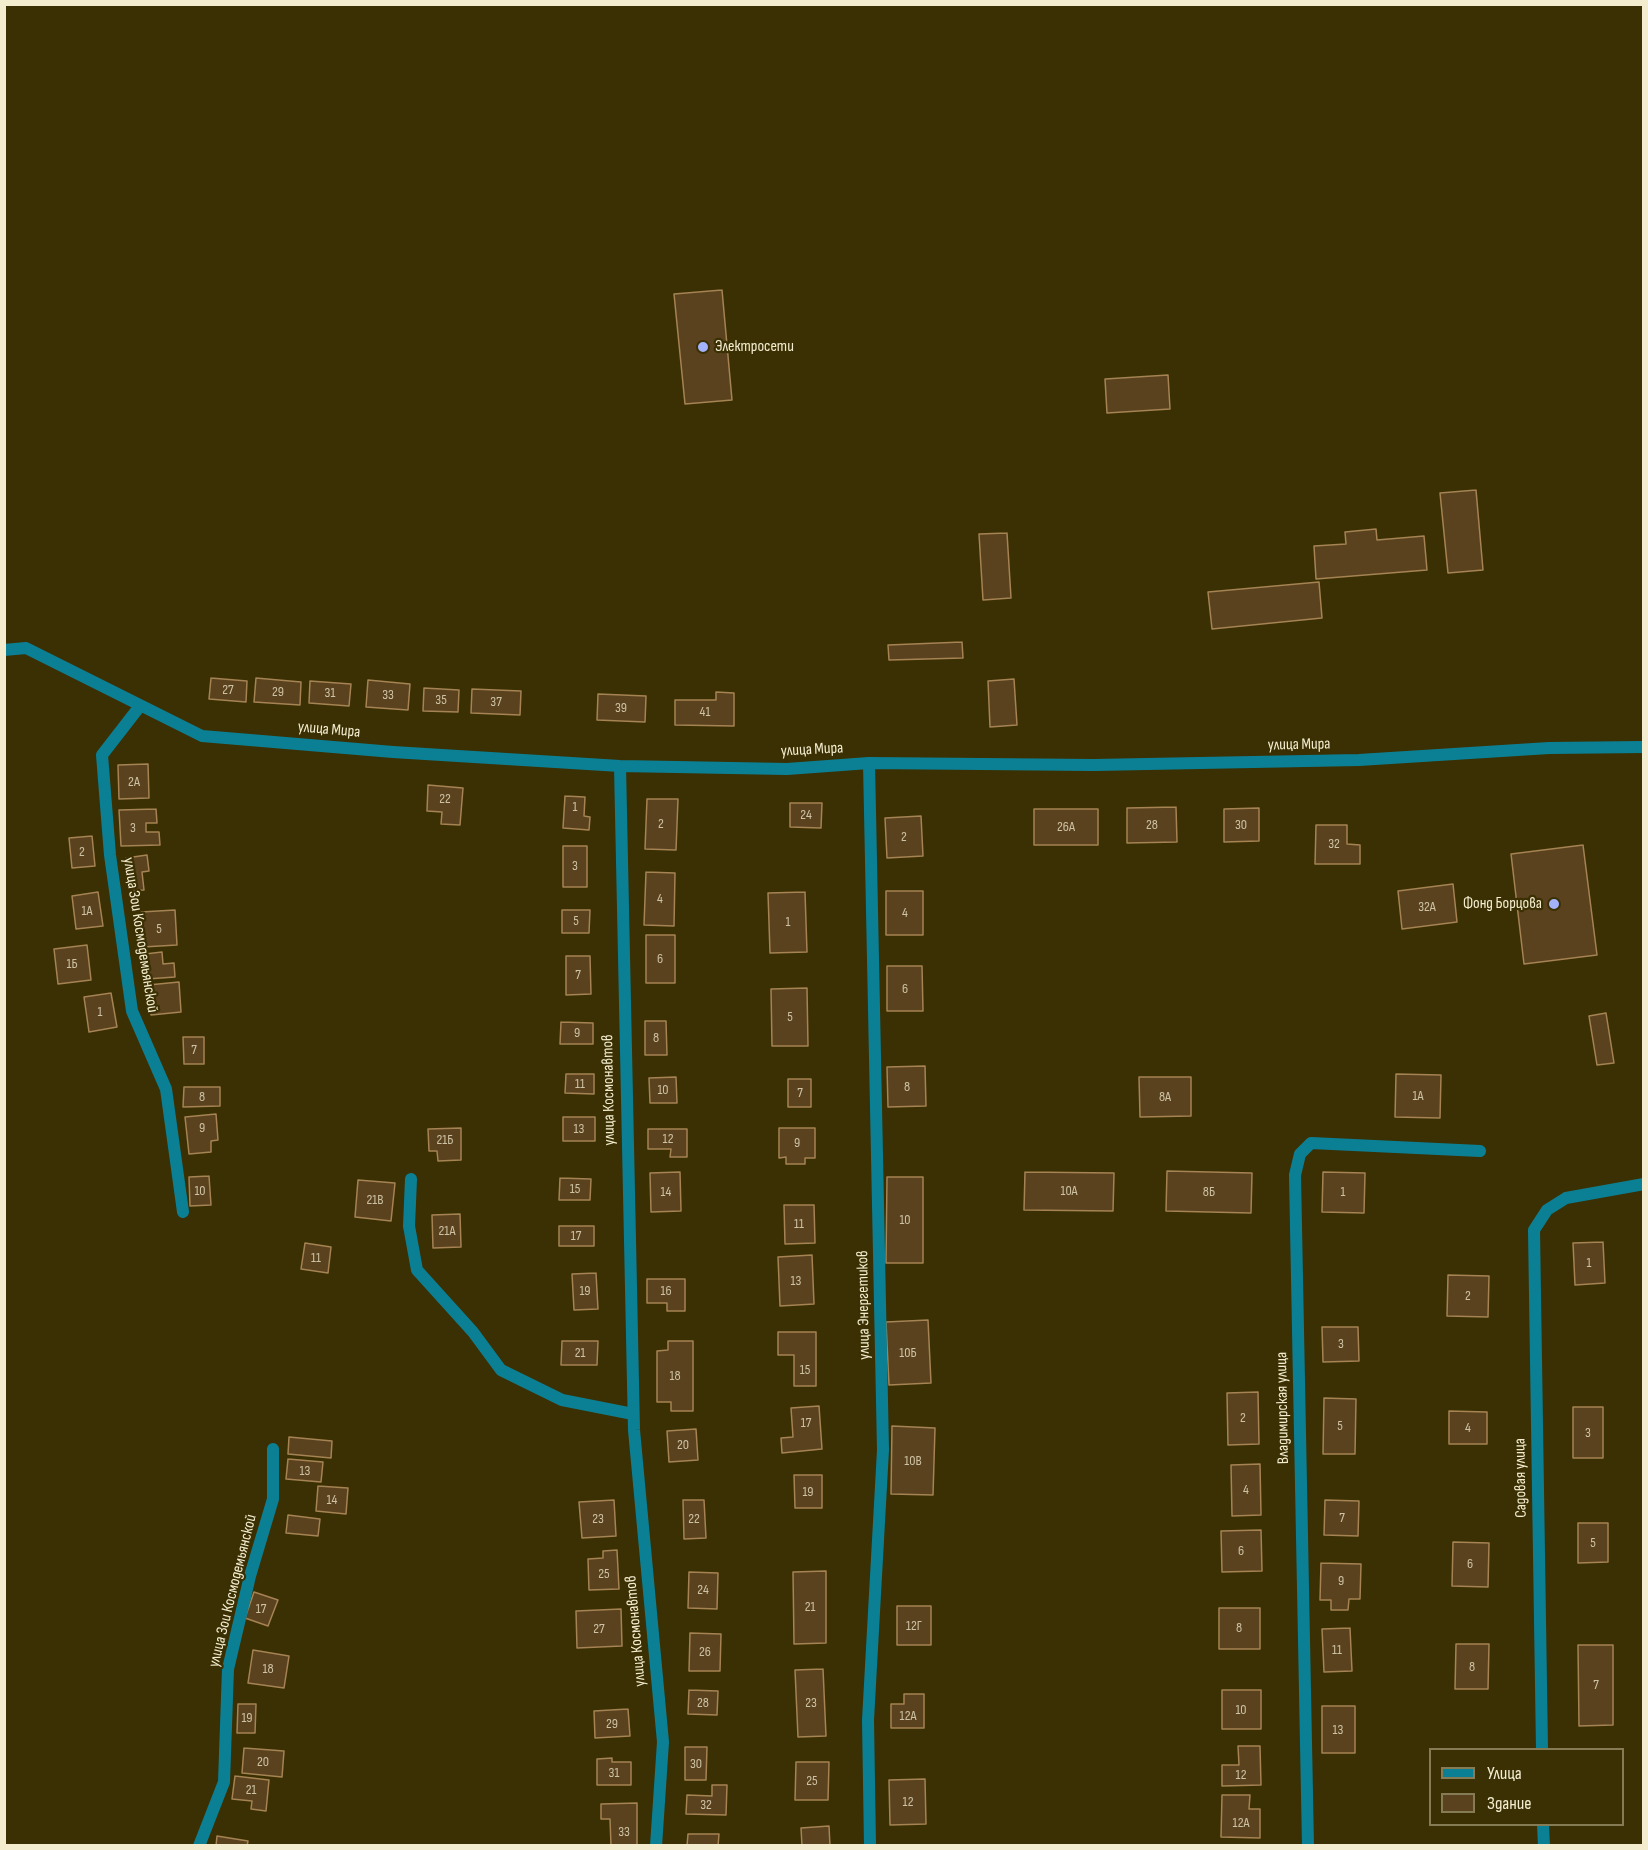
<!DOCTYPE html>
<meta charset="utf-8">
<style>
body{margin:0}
#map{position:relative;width:1648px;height:1850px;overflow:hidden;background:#3b3003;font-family:"Sofia Sans Condensed",sans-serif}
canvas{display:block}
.frame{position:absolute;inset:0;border:6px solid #f3eccf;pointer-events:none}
.legend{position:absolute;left:1429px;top:1748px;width:195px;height:78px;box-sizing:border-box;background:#3b3003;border:2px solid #857b55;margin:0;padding:8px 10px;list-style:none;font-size:18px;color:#f3eccf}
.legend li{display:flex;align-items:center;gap:12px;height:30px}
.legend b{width:30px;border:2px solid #857b55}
</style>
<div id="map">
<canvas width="1648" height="1850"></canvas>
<div class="frame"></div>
<ul class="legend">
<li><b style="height:8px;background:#0b8095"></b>Улица</li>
<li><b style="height:16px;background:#5a421f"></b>Здание</li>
</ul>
</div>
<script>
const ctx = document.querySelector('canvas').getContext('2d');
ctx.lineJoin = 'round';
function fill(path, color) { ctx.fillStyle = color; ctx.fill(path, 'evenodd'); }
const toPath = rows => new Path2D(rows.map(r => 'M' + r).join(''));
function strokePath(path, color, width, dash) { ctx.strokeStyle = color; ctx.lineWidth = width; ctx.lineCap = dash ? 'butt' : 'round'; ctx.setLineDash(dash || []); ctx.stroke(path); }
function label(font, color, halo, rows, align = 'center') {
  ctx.font = font + ' "Sofia Sans Condensed",sans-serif'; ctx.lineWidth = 4.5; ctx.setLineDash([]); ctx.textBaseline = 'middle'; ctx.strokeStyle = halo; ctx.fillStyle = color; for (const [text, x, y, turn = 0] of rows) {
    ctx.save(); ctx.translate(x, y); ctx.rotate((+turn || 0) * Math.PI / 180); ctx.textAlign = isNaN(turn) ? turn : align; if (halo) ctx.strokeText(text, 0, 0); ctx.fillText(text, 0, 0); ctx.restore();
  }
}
const building = toPath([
 [722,290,732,400,685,404,674,294,722,290],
 [1168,375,1170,409,1107,413,1105,379,1168,375],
 [1476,490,1483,570,1448,573,1440,493,1476,490],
 [1376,529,1377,540,1424,536,1427,570,1316,579,1314,546,1346,544,1345,532,1376,529],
 [1007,533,1011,598,983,600,979,534,1007,533],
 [1319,582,1322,618,1212,629,1208,592,1319,582],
 [962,642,963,658,889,660,888,645,962,642],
 [211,678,247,681,246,702,209,699,211,678],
 [256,678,301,682,300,705,254,702,256,678],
 [1014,679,1017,725,990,727,988,681,1014,679],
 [368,680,410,684,408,710,366,707,368,680],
 [310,681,351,684,349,706,309,703,310,681],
 [424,688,459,690,458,712,423,711,424,688],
 [472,689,521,691,520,715,471,713,472,689],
 [716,692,734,693,734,726,675,725,675,700,716,700,716,692],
 [598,694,646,696,645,722,597,720,598,694],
 [148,764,149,798,119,799,118,765,148,764],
 [428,785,463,788,460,825,441,824,442,812,427,811,428,785],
 [565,796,585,797,584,816,590,817,589,830,563,828,565,796],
 [647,799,678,799,676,850,645,849,647,799],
 [790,803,822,803,821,828,790,827,790,803],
 [1176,807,1177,842,1127,843,1127,808,1176,807],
 [1259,808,1259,841,1224,842,1224,809,1259,808],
 [156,809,157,823,146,823,146,832,159,832,160,845,121,846,119,810,156,809],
 [1034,809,1098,809,1098,845,1034,845,1034,809],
 [921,816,923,856,887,858,885,818,921,816],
 [1316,825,1347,825,1347,844,1360,845,1360,864,1315,864,1316,825],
 [92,836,95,866,72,868,69,838,92,836],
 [1583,845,1597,955,1524,964,1511,854,1583,845],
 [563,846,587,846,587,887,563,887,563,846],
 [147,855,149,871,142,872,144,890,130,891,126,858,147,855],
 [646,872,675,873,674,926,644,925,646,872],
 [1453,884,1457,922,1402,929,1398,891,1453,884],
 [886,891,923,891,923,935,886,935,886,891],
 [98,892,103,926,76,929,72,896,98,892],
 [805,892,807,952,770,953,768,893,805,892],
 [175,910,177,945,143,947,141,912,175,910],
 [562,910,590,910,589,933,562,933,562,910],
 [646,935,675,935,675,983,646,983,646,935],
 [87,945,91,980,58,984,54,949,87,945],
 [162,952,163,964,174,963,175,977,147,979,145,954,162,952],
 [566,956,590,956,591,994,566,995,566,956],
 [887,966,922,966,923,1011,887,1011,887,966],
 [179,982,181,1012,151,1015,148,985,179,982],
 [807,988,808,1046,772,1046,771,989,807,988],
 [111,993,117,1027,89,1032,84,997,111,993],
 [1606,1013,1614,1063,1597,1065,1589,1016,1606,1013],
 [645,1021,666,1021,667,1055,645,1055,645,1021],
 [561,1022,593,1023,593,1044,560,1044,561,1022],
 [183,1037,204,1037,204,1064,184,1064,183,1037],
 [925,1066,926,1106,888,1107,887,1067,925,1066],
 [566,1074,594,1074,594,1094,565,1093,566,1074],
 [1396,1074,1441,1075,1440,1118,1395,1117,1396,1074],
 [676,1077,677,1103,650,1103,649,1078,676,1077],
 [1139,1077,1191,1077,1191,1116,1140,1117,1139,1077],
 [788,1079,811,1079,811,1107,788,1107,788,1079],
 [184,1087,220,1087,220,1106,183,1107,184,1087],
 [216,1114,218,1140,211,1141,211,1152,189,1154,185,1117,216,1114],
 [563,1117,595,1117,595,1141,563,1141,563,1117],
 [461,1128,461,1160,438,1161,437,1151,429,1151,428,1129,461,1128],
 [779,1128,815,1128,815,1158,805,1158,805,1164,786,1164,786,1157,779,1158,779,1128],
 [648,1129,687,1129,687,1157,670,1157,671,1149,648,1149,648,1129],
 [1167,1171,1252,1173,1251,1213,1166,1211,1167,1171],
 [680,1172,681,1211,651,1212,650,1173,680,1172],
 [1025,1172,1114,1173,1113,1211,1024,1210,1025,1172],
 [1323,1172,1365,1173,1364,1213,1322,1212,1323,1172],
 [209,1176,211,1205,190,1206,189,1177,209,1176],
 [887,1177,923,1177,923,1263,886,1263,887,1177],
 [560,1178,591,1179,590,1200,559,1200,560,1178],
 [358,1180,395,1183,391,1221,355,1217,358,1180],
 [784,1205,814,1205,815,1243,785,1244,784,1205],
 [460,1214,461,1247,433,1248,432,1215,460,1214],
 [559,1226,594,1226,594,1246,559,1246,559,1226],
 [1603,1242,1605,1283,1575,1285,1573,1243,1603,1242],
 [305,1243,331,1247,328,1273,301,1269,305,1243],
 [812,1255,814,1304,780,1306,778,1257,812,1255],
 [596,1273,598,1309,574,1310,572,1274,596,1273],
 [1448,1275,1489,1276,1488,1317,1447,1316,1448,1275],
 [647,1279,685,1279,685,1311,667,1311,667,1303,647,1303,647,1279],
 [928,1320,931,1383,889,1385,886,1322,928,1320],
 [1322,1327,1358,1327,1359,1361,1323,1362,1322,1327],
 [778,1332,816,1332,816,1386,794,1386,794,1355,778,1355,778,1332],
 [562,1341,598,1341,597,1365,561,1365,562,1341],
 [668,1341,693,1341,693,1411,671,1411,671,1402,657,1402,657,1351,668,1350,668,1341],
 [1258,1392,1259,1444,1228,1445,1227,1393,1258,1392],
 [1324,1398,1356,1399,1355,1454,1323,1454,1324,1398],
 [819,1406,822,1449,782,1453,781,1438,793,1437,791,1408,819,1406],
 [1573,1407,1603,1407,1603,1458,1573,1458,1573,1407],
 [1449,1411,1487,1412,1487,1444,1449,1444,1449,1411],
 [892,1426,935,1428,933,1495,891,1494,892,1426],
 [696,1429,698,1460,669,1462,667,1431,696,1429],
 [289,1437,332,1441,331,1458,288,1454,289,1437],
 [288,1459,323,1462,321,1482,286,1479,288,1459],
 [1260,1464,1261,1515,1232,1516,1231,1465,1260,1464],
 [794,1475,822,1475,822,1508,795,1508,794,1475],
 [318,1486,348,1488,346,1514,316,1511,318,1486],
 [614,1500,616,1536,582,1538,579,1502,614,1500],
 [683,1500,704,1500,706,1538,684,1539,683,1500],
 [1325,1500,1359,1501,1358,1536,1324,1535,1325,1500],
 [288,1515,320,1519,318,1536,286,1533,288,1515],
 [1578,1523,1608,1523,1608,1562,1578,1563,1578,1523],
 [1261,1530,1262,1571,1222,1572,1221,1531,1261,1530],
 [1453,1542,1489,1543,1488,1587,1452,1586,1453,1542],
 [617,1550,619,1589,589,1590,588,1559,603,1558,603,1551,617,1550],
 [1321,1563,1361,1564,1360,1599,1349,1599,1348,1610,1331,1610,1331,1600,1320,1600,1321,1563],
 [826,1571,826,1643,794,1644,793,1572,826,1571],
 [689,1572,718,1573,717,1609,688,1608,689,1572],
 [254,1592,278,1600,268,1626,245,1618,254,1592],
 [897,1606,931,1606,931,1645,897,1645,897,1606],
 [1219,1608,1260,1608,1260,1649,1219,1649,1219,1608],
 [621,1609,622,1646,577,1648,576,1611,621,1609],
 [1350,1628,1352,1671,1324,1672,1322,1629,1350,1628],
 [690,1633,721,1634,720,1671,689,1671,690,1633],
 [1456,1644,1489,1644,1488,1689,1455,1689,1456,1644],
 [1578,1645,1613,1645,1613,1725,1579,1726,1578,1645],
 [253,1650,289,1656,284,1688,248,1683,253,1650],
 [823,1669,826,1736,798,1737,795,1670,823,1669],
 [689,1690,718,1691,717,1715,688,1714,689,1690],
 [1222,1690,1261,1690,1261,1729,1222,1729,1222,1690],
 [904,1694,924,1694,924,1728,891,1728,891,1704,904,1704,904,1694],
 [238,1704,256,1704,255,1733,237,1733,238,1704],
 [1322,1706,1355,1706,1355,1753,1322,1753,1322,1706],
 [628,1709,630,1736,595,1738,594,1711,628,1709],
 [1238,1746,1260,1746,1261,1785,1222,1786,1222,1765,1239,1765,1238,1746],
 [685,1747,707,1747,706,1780,685,1780,685,1747],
 [244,1748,284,1751,282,1777,242,1773,244,1748],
 [612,1758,612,1762,631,1762,631,1785,597,1785,597,1759,612,1758],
 [796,1762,829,1762,828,1800,795,1800,796,1762],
 [235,1776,269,1780,266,1811,251,1809,252,1801,232,1799,235,1776],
 [925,1779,926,1824,890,1825,889,1780,925,1779],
 [712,1785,727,1785,726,1815,686,1814,687,1795,712,1796,712,1785],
 [1222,1795,1250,1795,1249,1809,1260,1809,1260,1838,1221,1837,1222,1795],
 [637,1803,637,1846,611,1846,610,1819,601,1819,601,1804,637,1803],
 [829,1826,830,1846,802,1846,801,1828,829,1826],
 [688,1834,719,1834,718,1846,687,1846,688,1834],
 [217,1836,248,1841,247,1846,216,1846,217,1836]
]);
fill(building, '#5a421f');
strokePath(building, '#a58353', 1.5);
strokePath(toPath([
 [4,650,26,648,202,736,393,752,620,766,787,769,869,763,1094,765,1359,760,1549,748,1644,747],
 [140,706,102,755,110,855,132,1011,166,1089,183,1212],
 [869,763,883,1450,868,1720,870,1846],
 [620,766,634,1430,663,1742,656,1846],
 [411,1179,409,1226,417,1270,473,1332,501,1370,562,1400,633,1414],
 [1542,1750,1534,1230,1547,1210,1566,1198,1644,1184],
 [1543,1824,1544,1846],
 [199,1846,224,1782,228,1669,250,1576,273,1499,273,1449],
 [1308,1846,1295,1175,1300,1154,1311,1143,1480,1151]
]), '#0b8095', 12);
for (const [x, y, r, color] of [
 [703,347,6,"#a3b2fd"],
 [1554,904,6,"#a3b2fd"]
]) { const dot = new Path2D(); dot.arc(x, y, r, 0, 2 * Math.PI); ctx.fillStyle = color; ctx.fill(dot); strokePath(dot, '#3b3003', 2); }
label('14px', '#cdc2a3', null, [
 ["27",228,690],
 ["29",278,692],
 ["31",330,693],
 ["33",388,695],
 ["35",441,700],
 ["37",496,702],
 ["39",621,708],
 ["41",705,712],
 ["2А",134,782],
 ["22",445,799],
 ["1",575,807],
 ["24",806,815],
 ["2",661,824],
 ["28",1152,825],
 ["30",1241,825],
 ["26А",1066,827],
 ["3",133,828],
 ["2",904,837],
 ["32",1334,844],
 ["2",82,852],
 ["3",575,866],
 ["4",660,899],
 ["32А",1427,907],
 ["1А",87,911],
 ["4",905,913],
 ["5",576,921],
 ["1",788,922],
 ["5",159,929],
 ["6",660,959],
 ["1Б",72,964],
 ["7",578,975],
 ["6",905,989],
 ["1",100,1012],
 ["5",790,1017],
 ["9",577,1033],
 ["8",656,1038],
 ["7",194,1050],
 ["11",580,1084],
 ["8",907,1087],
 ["10",663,1090],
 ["7",800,1093],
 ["1А",1418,1096],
 ["8",202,1097],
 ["8А",1165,1097],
 ["9",202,1128],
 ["13",579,1129],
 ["12",668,1139],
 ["21Б",445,1140],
 ["9",797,1143],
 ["15",575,1189],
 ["10",200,1191],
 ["10А",1069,1191],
 ["14",666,1192],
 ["8Б",1209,1192],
 ["1",1343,1192],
 ["21В",375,1200],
 ["10",905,1220],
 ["11",799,1224],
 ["21А",447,1231],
 ["17",576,1236],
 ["11",316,1258],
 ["1",1589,1263],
 ["13",796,1281],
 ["19",585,1291],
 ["16",666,1291],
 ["2",1468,1296],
 ["3",1341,1344],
 ["21",580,1353],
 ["10Б",908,1353],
 ["15",805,1370],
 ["18",675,1376],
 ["2",1243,1418],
 ["17",806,1423],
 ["5",1340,1426],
 ["4",1468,1428],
 ["3",1588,1433],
 ["20",683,1445],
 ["10В",913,1461],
 ["13",305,1471],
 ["4",1246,1490],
 ["19",808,1492],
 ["14",332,1500],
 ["7",1342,1518],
 ["23",598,1519],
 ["22",694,1519],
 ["5",1593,1543],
 ["6",1241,1551],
 ["6",1470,1564],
 ["25",604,1574],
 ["9",1341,1581],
 ["24",703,1590],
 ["21",810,1607],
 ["17",261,1609],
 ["12Г",914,1626],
 ["8",1239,1628],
 ["27",599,1629],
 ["11",1337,1650],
 ["26",705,1652],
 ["8",1472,1667],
 ["18",268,1669],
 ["7",1596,1685],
 ["28",703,1703],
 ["23",811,1703],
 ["10",1241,1710],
 ["12А",908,1716],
 ["19",247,1718],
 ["29",612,1724],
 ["13",1338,1730],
 ["20",263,1762],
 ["30",696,1764],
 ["31",614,1773],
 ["12",1241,1775],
 ["25",812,1781],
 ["21",251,1790],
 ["12",908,1802],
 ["32",706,1805],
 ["12А",1241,1823],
 ["33",624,1832]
]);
label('16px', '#f3eccf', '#3b3003', [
 ["Электросети",715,347],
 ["Фонд Борцова",1542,904,"right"]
], 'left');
label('16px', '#f3eccf', '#3b3003', [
 ["улица Мира",329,730,5],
 ["улица Мира",1299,745,-1],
 ["улица Мира",812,750,-3],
 ["улица Зои Космодемьянской",140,935,81],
 ["улица Космонавтов",609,1090,-91],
 ["улица Энергетиков",864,1305,-91],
 ["Владимирская улица",1283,1408,-91],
 ["Садовая улица",1521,1478,-91],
 ["улица Зои Космодемьянской",233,1591,-76],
 ["улица Космонавтов",636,1631,-95]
]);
</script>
